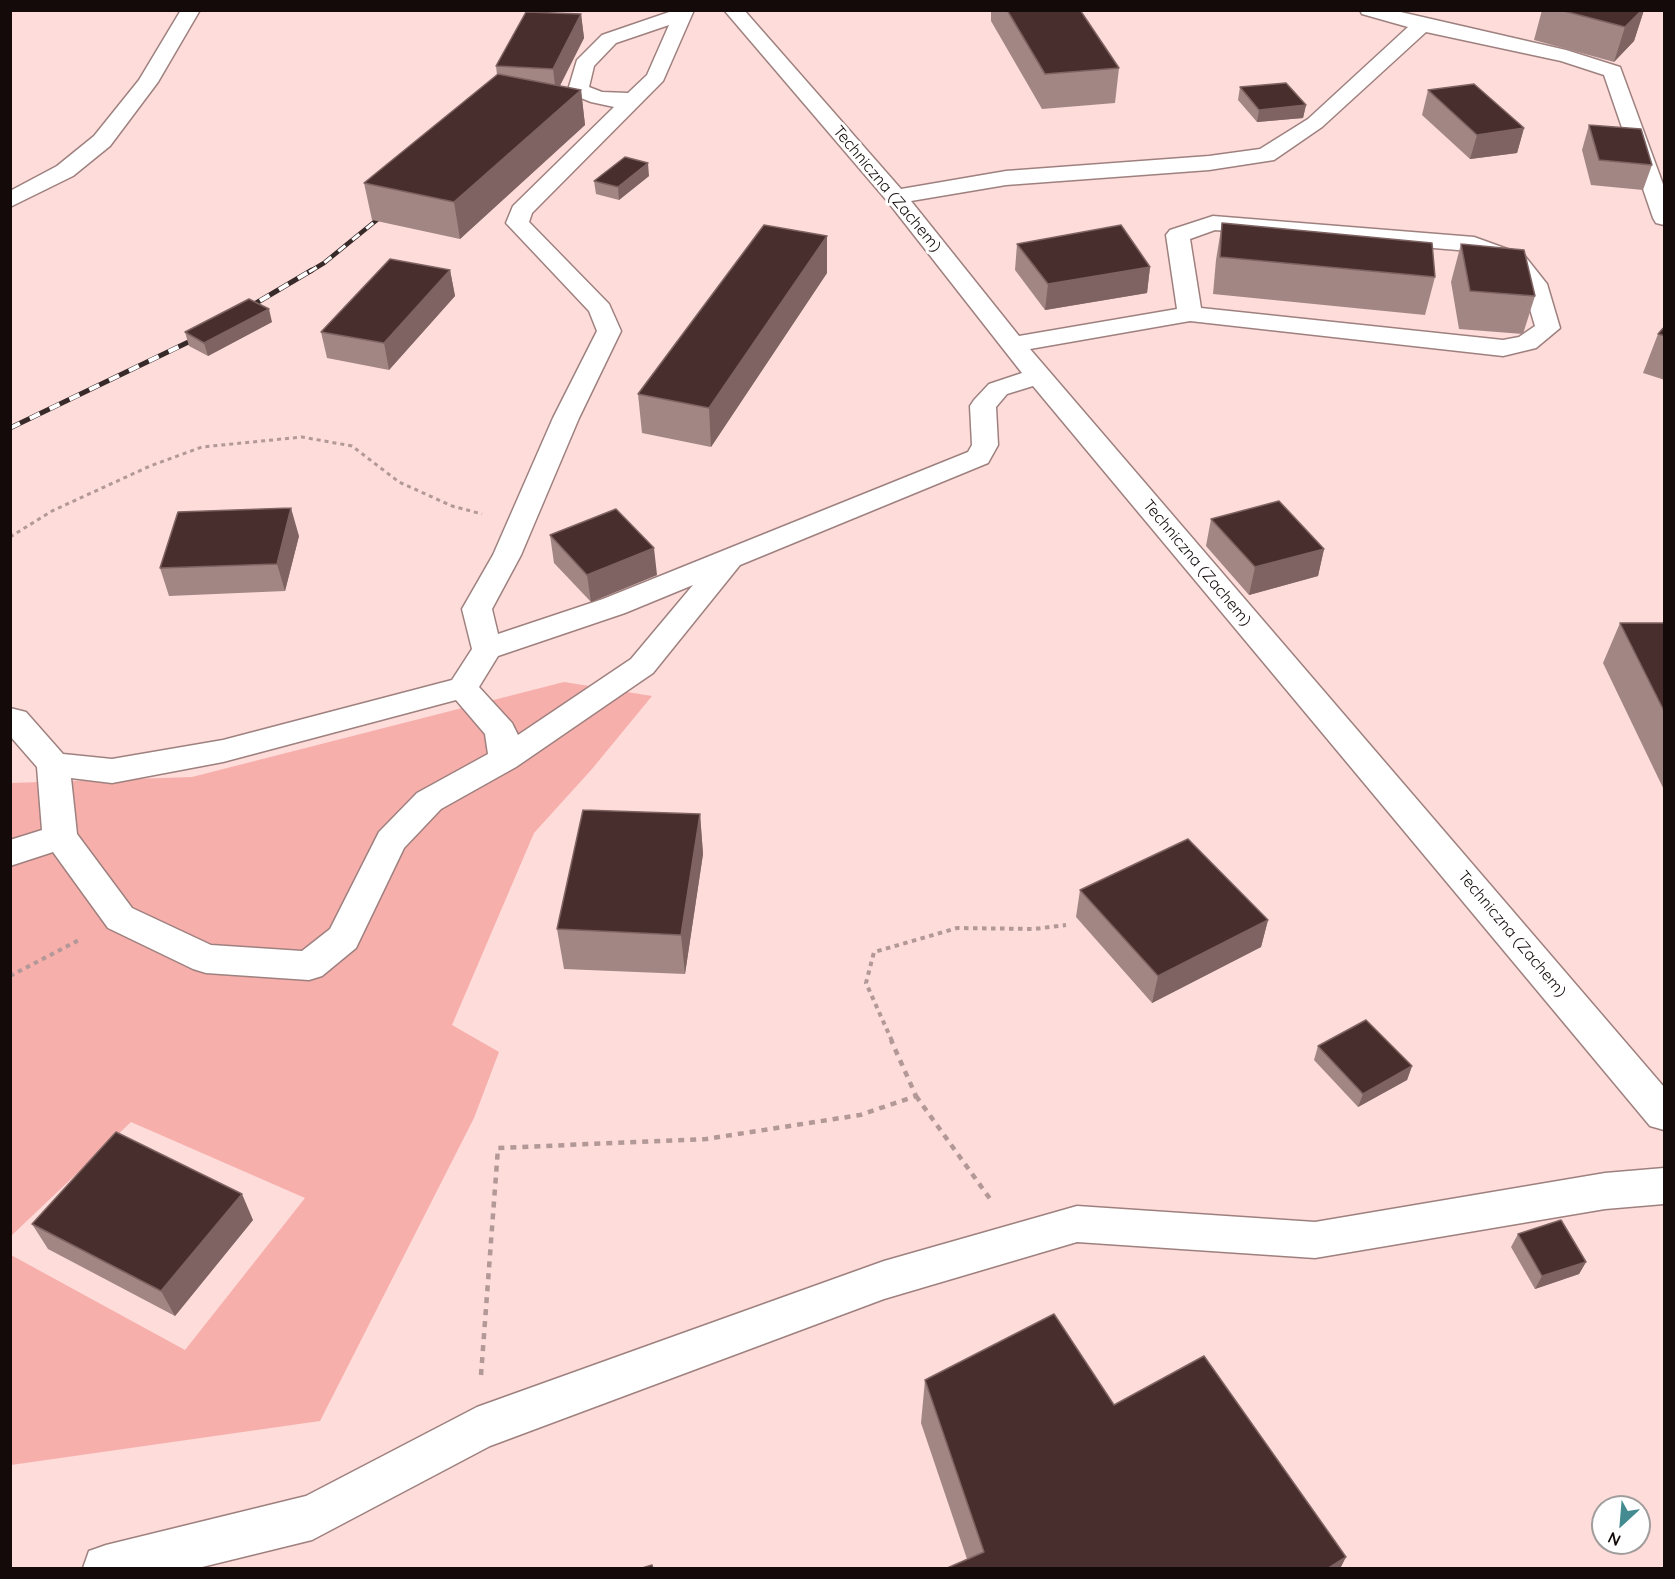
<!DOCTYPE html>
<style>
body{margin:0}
#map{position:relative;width:1675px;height:1579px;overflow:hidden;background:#fddcda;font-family:Quicksand,sans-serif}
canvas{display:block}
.frame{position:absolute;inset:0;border:12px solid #140a0a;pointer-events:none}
.north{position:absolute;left:1591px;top:1495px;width:60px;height:60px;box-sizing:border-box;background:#fff;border:2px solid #a19d9d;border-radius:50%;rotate:206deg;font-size:16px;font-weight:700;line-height:24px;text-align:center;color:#140a0a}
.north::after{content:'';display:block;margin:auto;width:21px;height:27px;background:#438b91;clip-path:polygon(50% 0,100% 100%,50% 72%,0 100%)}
</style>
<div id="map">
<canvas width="1675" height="1579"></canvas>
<div class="frame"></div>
<div class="north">N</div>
</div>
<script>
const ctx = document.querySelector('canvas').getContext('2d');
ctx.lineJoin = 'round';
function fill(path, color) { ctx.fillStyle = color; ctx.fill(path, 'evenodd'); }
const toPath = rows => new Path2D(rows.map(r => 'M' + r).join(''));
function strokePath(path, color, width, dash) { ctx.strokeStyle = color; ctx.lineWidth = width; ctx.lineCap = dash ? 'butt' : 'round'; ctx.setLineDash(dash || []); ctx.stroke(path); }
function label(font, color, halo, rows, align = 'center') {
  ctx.font = font + ' Quicksand,sans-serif'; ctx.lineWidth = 6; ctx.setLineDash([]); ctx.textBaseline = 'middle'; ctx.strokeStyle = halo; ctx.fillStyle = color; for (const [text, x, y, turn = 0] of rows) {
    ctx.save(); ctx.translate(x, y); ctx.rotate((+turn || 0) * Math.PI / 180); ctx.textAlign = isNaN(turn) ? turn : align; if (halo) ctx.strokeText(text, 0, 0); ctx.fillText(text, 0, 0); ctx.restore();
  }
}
fill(toPath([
 [564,682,652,696,592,769,534,833,452,1025,499,1052,474,1118,320,1421,11,1465,11,1255,185,1350,305,1198,131,1122,11,1236,11,783,192,777]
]), '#f7afac');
const minor = toPath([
 [181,10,200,10,158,82,110,146,73,176,10,207,10,191,57,166,94,136,139,80,181,10],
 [675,10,694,10,663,81,532,213,529,222,609,304,621,331,579,418,521,555,492,609,498,634,603,599,968,452,972,445,970,406,974,400,989,384,1022,373,888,202,724,10,744,10,901,189,1006,171,1209,156,1260,149,1308,119,1408,27,1362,14,1360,10,1392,10,1566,50,1620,67,1664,187,1664,225,1656,223,1653,218,1604,75,1561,61,1426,32,1322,127,1274,160,1209,170,1006,185,911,201,1019,336,1177,309,1166,235,1170,230,1213,216,1474,237,1524,255,1547,284,1560,328,1536,348,1503,356,1190,321,1030,349,1664,1087,1664,1130,1650,1126,1033,386,1007,394,996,407,998,445,988,463,740,565,653,673,516,767,441,809,404,848,356,948,322,976,309,980,206,973,193,969,108,928,53,852,10,866,10,840,42,830,37,767,10,736,10,708,26,712,63,754,112,759,223,740,452,680,472,649,462,609,493,555,553,418,597,331,589,311,506,223,513,206,614,107,591,102,571,94,568,90,577,60,602,35,675,10],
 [669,25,647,75,628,93,602,92,589,87,594,66,616,43,669,25],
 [1215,230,1470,251,1508,265,1523,285,1535,326,1519,337,1503,340,1201,308,1190,239,1215,230],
 [693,585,631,659,518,735,512,723,479,687,498,656,625,613,693,585],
 [456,700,485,734,488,754,417,793,379,832,330,929,302,951,211,945,132,908,77,834,71,778,112,783,223,762,456,700],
 [1664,1168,1664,1204,1605,1209,1315,1258,1077,1242,884,1299,490,1446,312,1540,198,1568,83,1568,89,1551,106,1545,306,1496,477,1407,884,1261,1077,1206,1315,1222,1605,1173,1664,1168]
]);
strokePath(minor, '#9e817f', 3);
strokePath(toPath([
 [10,537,52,511,150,466,202,447,302,437,352,446,399,482,452,506,482,514]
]), '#b29897', 3, [4, 4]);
strokePath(toPath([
 [10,976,81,939],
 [892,1041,866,983,874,952,957,928,1034,929,1066,925]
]), '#b29897', 4, [4.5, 4.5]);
strokePath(toPath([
 [916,1096,993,1203],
 [481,1375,498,1148,706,1139,860,1115,916,1096,891,1040]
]), '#b29897', 4.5, [6, 6]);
fill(minor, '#fff');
const railFar1 = toPath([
 [309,272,324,263,389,210]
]);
const rail = toPath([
 [241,312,312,270],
 [10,428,203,335]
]);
strokePath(railFar1, '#372a29', 4.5);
strokePath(rail, '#372a29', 5);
strokePath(railFar1, '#fff', 3, [9]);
strokePath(rail, '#fff', 4, [11]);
fill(toPath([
 [991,10,1080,10,1119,68,1115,103,1042,109,991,21],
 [1542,10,1644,10,1634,41,1614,62,1534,40],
 [581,14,584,38,560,86,581,90,585,125,460,239,372,220,364,183,497,75,496,66],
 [1240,87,1306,105,1303,118,1257,122,1238,100],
 [1428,90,1524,128,1517,153,1470,159,1422,115],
 [1589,125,1652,165,1643,190,1591,185,1582,150],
 [649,176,619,200,596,194,594,181],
 [1222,223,1435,277,1425,315,1213,294,1216,260],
 [827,236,827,273,711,447,642,433,638,394],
 [1017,244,1150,267,1147,293,1045,310,1015,270],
 [1461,244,1535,296,1523,334,1459,329,1451,282],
 [450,270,455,296,389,370,327,358,321,332],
 [272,322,208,356,189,346,185,332],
 [1665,326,1665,380,1643,373,1658,334],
 [1211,519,1324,549,1318,576,1249,595,1206,546],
 [550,535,657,575,591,602,554,563],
 [299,536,285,591,169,596,160,568],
 [1620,623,1665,623,1665,792,1603,663],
 [700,814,703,854,685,974,564,969,557,929],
 [1080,890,1268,920,1261,947,1152,1003,1076,917],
 [1318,1046,1412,1066,1407,1080,1358,1107,1314,1060],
 [253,1220,175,1316,48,1249,32,1224],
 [1518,1234,1586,1262,1579,1274,1535,1289,1511,1247],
 [925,1380,1114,1405,1340,1569,967,1559,921,1423]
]), '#a28684');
fill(toPath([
 [1642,10,1644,10,1634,41,1614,62,1625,27],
 [581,14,584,38,556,93,553,69],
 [581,90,585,125,460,239,454,202],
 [1306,105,1303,118,1257,122,1259,110],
 [1524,128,1517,153,1470,159,1477,135],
 [648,163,649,176,619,200,618,187],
 [827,236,827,273,711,447,709,408],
 [1150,267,1147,293,1045,310,1048,284],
 [450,270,455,296,389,370,384,343],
 [269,309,272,322,208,356,204,343],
 [291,508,299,536,285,591,277,564],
 [654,548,657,575,591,602,587,575],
 [1324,549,1318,576,1249,595,1255,567],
 [700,814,703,854,685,974,681,935],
 [1268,920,1261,947,1152,1003,1158,976],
 [1412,1066,1407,1080,1358,1107,1363,1094],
 [242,1194,253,1220,175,1316,161,1291],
 [1586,1262,1579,1274,1535,1289,1542,1276],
 [1346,1557,1340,1569,1327,1569]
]), '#7e6362');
const building = toPath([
 [1007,10,1080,10,1119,68,1045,74,1007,10],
 [1560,10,1642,10,1625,27,1560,10],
 [526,12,581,14,553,69,496,66,526,12],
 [498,74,581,90,454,202,364,183,498,74],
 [1286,83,1306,105,1259,110,1240,87,1286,83],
 [1474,84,1524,128,1477,135,1428,90,1474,84],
 [1589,125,1641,129,1652,165,1599,160,1589,125],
 [625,157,648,163,618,187,594,181,625,157],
 [1222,223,1432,243,1435,277,1220,257,1222,223],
 [764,225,827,236,709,408,638,394,764,225],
 [1121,225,1150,267,1048,284,1017,244,1121,225],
 [1461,244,1524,250,1535,296,1470,291,1461,244],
 [390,259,450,270,384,343,321,332,390,259],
 [249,299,269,309,204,343,185,332,249,299],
 [1665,326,1665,336,1658,334,1665,326],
 [1279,501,1324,549,1255,567,1211,519,1279,501],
 [291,508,277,564,160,568,178,512,291,508],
 [616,509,654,548,587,575,550,535,616,509],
 [1620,623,1665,623,1665,713,1620,623],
 [583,810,700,814,681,935,557,929,583,810],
 [1188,839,1268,920,1158,976,1080,890,1188,839],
 [1366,1020,1412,1066,1363,1094,1318,1046,1366,1020],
 [116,1132,242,1194,161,1291,32,1224,116,1132],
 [1561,1220,1586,1262,1542,1276,1518,1234,1561,1220],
 [1054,1314,1114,1405,1204,1356,1346,1557,1327,1569,945,1569,984,1552,925,1380,1054,1314],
 [652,1565,653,1569,639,1569,652,1565]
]);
fill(building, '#482f2e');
strokePath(building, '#7e6362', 1.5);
label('16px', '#140a0a', '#fff', [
 ["Techniczna (Zachem)",887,189,50],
 ["Techniczna (Zachem)",1197,563,50],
 ["Techniczna (Zachem)",1512,934,50]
]);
</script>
